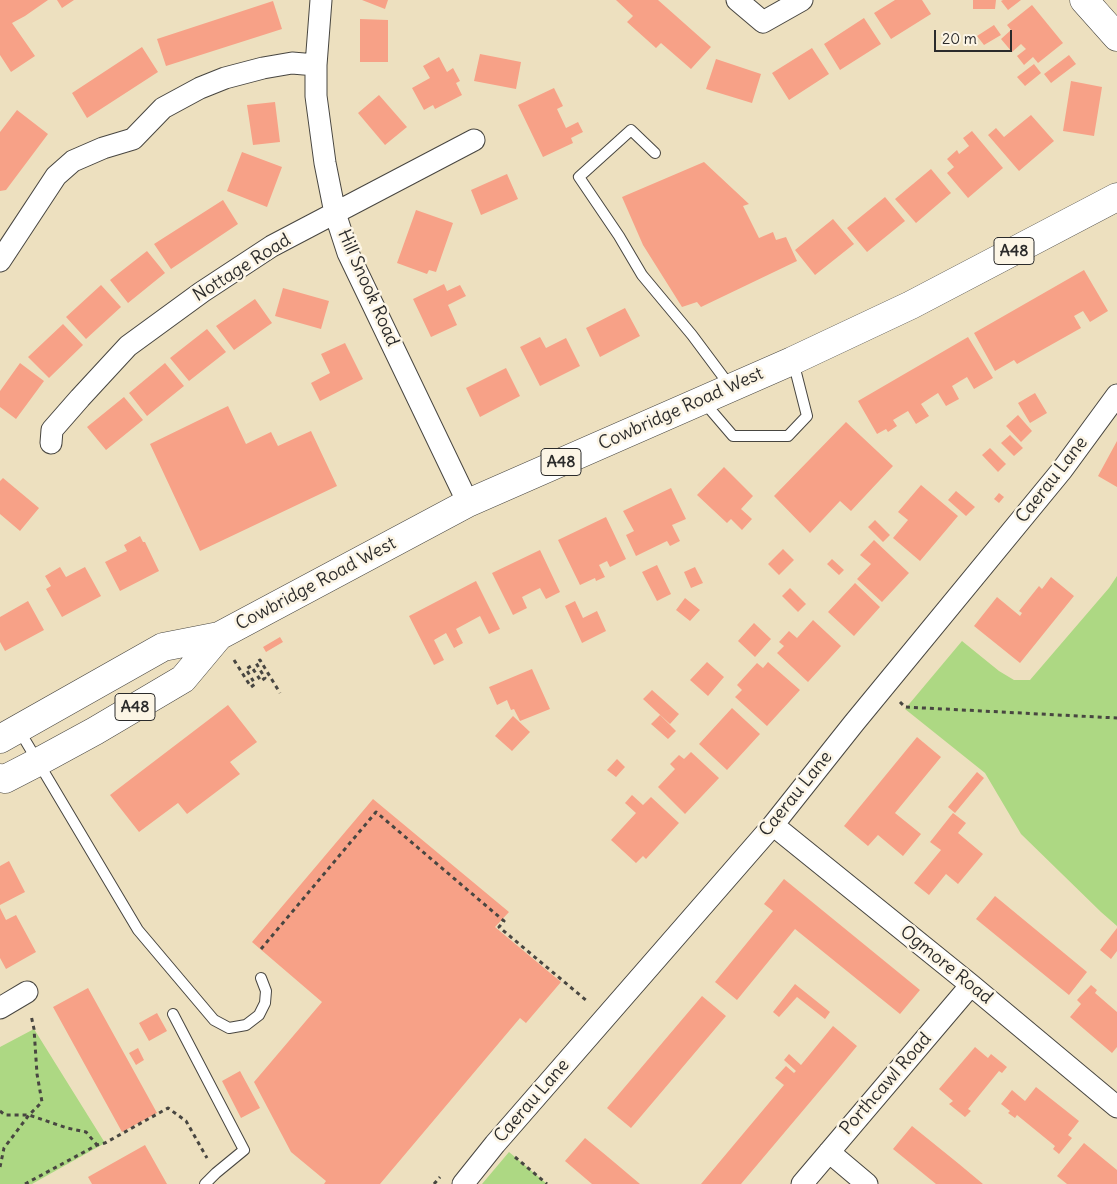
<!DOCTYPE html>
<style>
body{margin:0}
#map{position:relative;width:1117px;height:1184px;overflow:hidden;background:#ede0bf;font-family:Delius,sans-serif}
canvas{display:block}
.scale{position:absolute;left:934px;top:30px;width:78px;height:22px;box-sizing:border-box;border:2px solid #2b2b2b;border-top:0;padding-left:6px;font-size:15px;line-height:18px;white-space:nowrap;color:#2b2b2b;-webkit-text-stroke:4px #fcf5e5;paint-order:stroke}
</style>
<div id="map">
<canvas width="1117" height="1184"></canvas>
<div class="scale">20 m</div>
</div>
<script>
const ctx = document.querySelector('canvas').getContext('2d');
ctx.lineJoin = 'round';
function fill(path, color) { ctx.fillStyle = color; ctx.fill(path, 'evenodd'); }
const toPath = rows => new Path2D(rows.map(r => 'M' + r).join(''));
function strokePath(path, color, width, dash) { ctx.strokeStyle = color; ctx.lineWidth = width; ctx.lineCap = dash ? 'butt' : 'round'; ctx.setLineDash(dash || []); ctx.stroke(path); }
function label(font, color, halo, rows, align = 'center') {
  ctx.font = font + ' Delius,sans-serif'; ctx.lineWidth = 5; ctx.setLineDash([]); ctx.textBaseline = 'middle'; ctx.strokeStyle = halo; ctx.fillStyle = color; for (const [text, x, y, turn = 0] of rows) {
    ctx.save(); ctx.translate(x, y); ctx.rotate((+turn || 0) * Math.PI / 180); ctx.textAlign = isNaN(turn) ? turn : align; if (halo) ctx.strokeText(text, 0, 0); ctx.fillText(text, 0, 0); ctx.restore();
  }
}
fill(toPath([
 [1117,576,1117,926,1101,912,1021,834,985,773,905,709,962,641,999,671,1014,680,1030,680,1109,588],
 [34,1029,105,1143,32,1184,0,1184,0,1047],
 [509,1152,547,1184,482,1184]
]), '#add883');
fill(toPath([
 [0,0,48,0,25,16,12,23,35,56,11,72,0,55],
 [57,0,74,0,62,8],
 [362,0,388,0,385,9],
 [616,0,658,0,711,47,691,69,661,43,656,48,627,22,633,16],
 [895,0,922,0,931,14,891,39,874,13],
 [973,0,996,0,995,9,973,9],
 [1003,0,1021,0,1008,10,1001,1],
 [273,1,282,29,166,66,157,39],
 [1032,5,1063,43,1038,63,1033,57,1024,65,1017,56,1026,49,1021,44,1012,52,1001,39,1011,30,1007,25],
 [864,18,881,44,840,70,824,44],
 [360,19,388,20,388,62,360,62],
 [994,25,1001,35,984,45,977,36],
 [142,47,158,72,87,118,72,93],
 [812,48,829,74,789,100,772,73],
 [480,54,521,62,516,89,474,81],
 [1069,55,1076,64,1051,83,1044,74],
 [439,57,447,72,453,68,460,81,456,83,462,95,435,109,433,105,424,110,412,88,430,78,423,66],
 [716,59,761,74,752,103,706,89],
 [1034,64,1041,73,1025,86,1017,77],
 [1071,81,1102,87,1094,136,1063,131],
 [554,88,563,106,557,109,566,128,578,122,583,132,571,138,573,143,543,157,518,105],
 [379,95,407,127,385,145,358,113],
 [275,102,280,142,253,145,247,105],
 [17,110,48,134,6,190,0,191,0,132],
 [1031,115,1054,141,1019,171,988,135,996,128,1004,137],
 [972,131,1003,168,968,198,947,173,954,167,947,159,957,150,959,154,969,146,963,138],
 [242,152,282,167,267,207,227,191],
 [704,162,749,204,743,206,759,238,773,232,776,240,786,237,797,261,701,307,697,302,682,307,643,245,622,197],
 [931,169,951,193,916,223,895,199],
 [507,174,518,199,481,215,471,190],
 [885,197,905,221,867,252,847,228],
 [223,200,238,224,171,269,154,244],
 [416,210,453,223,436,272,429,270,427,274,397,263],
 [833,219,854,244,815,275,795,250],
 [147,251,165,273,128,303,110,280],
 [1084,270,1108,311,1090,322,1083,311,1074,316,1081,328,1017,364,1014,360,995,371,974,333],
 [444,284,447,291,460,285,466,296,448,305,457,325,431,337,413,299],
 [101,285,121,307,86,339,66,317],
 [283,288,329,301,321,329,275,316],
 [255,299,272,323,234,350,216,326],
 [625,308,640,336,600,357,586,328],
 [63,324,83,345,49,378,28,357],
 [207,329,226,352,189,381,170,358],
 [540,337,546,348,566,338,580,366,540,386,520,347],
 [968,337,993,378,974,389,967,377,952,386,959,399,946,406,938,393,921,404,929,416,916,424,908,411,893,420,897,426,888,432,886,429,877,434,858,401],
 [345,343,363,379,320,401,311,383,330,373,321,354],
 [20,363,44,381,16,419,0,407,0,391],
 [165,363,184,386,147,416,129,393],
 [506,368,520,396,480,417,466,388],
 [1035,393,1047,413,1030,423,1018,403],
 [124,397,143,420,106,450,87,427],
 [228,406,246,444,271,432,278,446,311,431,337,486,200,551,150,444],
 [1018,415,1032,431,1021,442,1006,426],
 [846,422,893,466,851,511,840,501,810,533,774,496],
 [1010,435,1023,448,1014,456,1001,443],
 [1117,441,1117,487,1098,476],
 [990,448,1006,464,998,472,982,455],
 [724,467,753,496,741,509,752,519,742,530,731,519,727,523,697,495],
 [3,478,39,508,20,531,0,514,0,481],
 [921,485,958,516,920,561,893,538,908,520,898,512],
 [671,488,686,519,672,525,680,541,670,546,667,541,636,556,626,535,634,531,623,511],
 [956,491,975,507,966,516,948,500],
 [999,493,1004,497,999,503,994,499],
 [606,517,626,559,610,567,607,561,599,565,605,577,596,581,595,578,580,585,558,540],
 [875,520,890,535,883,542,868,527],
 [140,536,143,542,145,542,159,571,120,591,105,562,127,551,124,545],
 [874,540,909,573,882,602,857,579,871,564,860,555],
 [783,549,794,560,779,575,768,564],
 [540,550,560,592,546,599,540,588,522,597,527,608,513,615,492,573],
 [832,559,844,570,839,575,827,564],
 [657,565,671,594,657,601,642,572],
 [60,567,66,577,85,567,101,596,62,617,46,589,51,586,45,576],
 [695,567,703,583,691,588,684,572],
 [1051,577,1074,596,1020,663,974,626,997,597,1020,616,1022,613,1019,611,1039,586,1042,589],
 [476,581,500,629,489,634,480,616,456,629,463,643,454,648,446,633,434,640,444,660,434,665,409,616],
 [855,583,880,607,854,636,828,612],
 [790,588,806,604,798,612,782,596],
 [685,598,700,610,690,621,676,610],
 [28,601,44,630,5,651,0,642,0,617],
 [575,601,583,618,597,611,606,631,582,643,565,606],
 [813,620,841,646,808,682,777,653,784,646,779,642,789,631,797,638],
 [754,623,771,639,755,657,738,641],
 [280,637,283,642,266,652,263,647],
 [707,662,724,677,708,696,690,680],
 [768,662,800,690,767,726,735,697,742,690,737,685,757,663,763,668],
 [532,669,550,709,520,721,514,709,511,710,507,700,497,705,489,687],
 [652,690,679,714,670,724,643,699],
 [228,705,257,742,230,762,240,774,187,814,178,803,139,832,110,795],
 [732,708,760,734,727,770,699,744],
 [660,715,676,731,668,739,651,724],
 [513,716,530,732,512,751,495,736],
 [917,737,941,757,895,813,921,834,903,856,878,835,868,846,844,826],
 [691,752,719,778,685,814,658,787,675,769,670,764,679,755,684,759],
 [617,759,625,767,616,777,607,770],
 [977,772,984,778,955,813,948,807],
 [632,795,643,805,651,797,679,823,646,859,643,856,636,863,611,840,636,813,625,803],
 [373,799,509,912,495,927,561,982,526,1023,520,1018,380,1184,324,1184,326,1181,291,1152,254,1082,322,1002,252,942],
 [953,813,966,823,958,833,983,854,958,884,946,874,929,895,914,883,941,850,930,842],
 [9,861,25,892,0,905,0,866],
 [784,879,920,990,900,1014,795,929,737,1000,715,982,773,911,764,904],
 [995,896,1087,972,1069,995,976,919],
 [0,908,6,920,16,915,36,952,6,969,0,958],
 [1117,928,1117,951,1111,959,1100,950],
 [795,984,830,1012,825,1019,797,997,779,1017,773,1012],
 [1091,985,1097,990,1095,993,1117,1012,1117,1047,1112,1053,1070,1017,1081,1004,1077,1000],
 [88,988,157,1113,122,1132,53,1007],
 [702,996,726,1016,631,1128,607,1108],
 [157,1013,167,1031,149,1041,139,1023],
 [833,1026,857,1046,838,1069,741,1184,701,1184,784,1085,775,1078,786,1066,794,1073,796,1071,784,1060,789,1054,801,1065],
 [975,1047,988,1058,991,1054,1007,1067,1002,1073,999,1071,968,1109,971,1111,965,1117,949,1104,953,1101,939,1089],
 [138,1048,144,1060,136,1065,129,1053],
 [240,1071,260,1108,241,1118,222,1081],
 [1036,1087,1079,1121,1068,1135,1072,1138,1059,1154,1053,1149,1055,1146,1017,1115,1015,1118,1008,1113,1010,1111,1001,1104,1012,1090,1025,1101],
 [912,1126,959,1164,983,1184,936,1184,893,1149],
 [585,1138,608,1157,640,1184,592,1184,565,1161],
 [1084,1143,1117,1170,1117,1184,1067,1184,1057,1176],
 [145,1145,167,1184,92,1184,88,1177]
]), '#f7a187');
const lane = toPath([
 [655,153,631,130,579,177,619,236,642,275,692,335,730,386],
 [703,401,733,436,788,436,807,416,793,361],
 [19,730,138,930,214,1020,229,1028,246,1025,259,1015,265,1003,266,991,261,978],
 [173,1014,244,1150,216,1173,205,1184]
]);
const street = toPath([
 [321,0,316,65,316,96,325,163,335,213,348,253,468,503],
 [737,0,763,22,802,0],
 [0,261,56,176,73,161,103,148,133,139,163,108,200,88,225,78,263,68,292,63,316,65],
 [51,443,52,430,80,398,128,346,202,292,272,246,474,140],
 [773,825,971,985,1117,1107],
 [0,1008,27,992],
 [829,1152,867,1184],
 [463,1184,495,1144,773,825,854,723,1062,470,1117,395],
 [802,1184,971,985]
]);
const secondary = toPath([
 [1084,0,1117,37]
]);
const highway = toPath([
 [0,739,163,647,219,636,468,503,792,361,911,305,1117,197],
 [0,778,5,779,38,762,95,731,183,679,219,636]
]);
strokePath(lane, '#484641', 12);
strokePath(street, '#484641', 23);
strokePath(secondary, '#484641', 29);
strokePath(highway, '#484641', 29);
strokePath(toPath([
 [234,660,251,687,255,684,246,669,251,666,261,681,265,678,256,663,260,660,280,693],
 [900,702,905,707,1117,718],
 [261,949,376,812,504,921,499,927,587,1001,587,1002],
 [0,1111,5,1115,29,1115,67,1128,86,1132,97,1145],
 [515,1157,547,1184],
 [0,1167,4,1148,29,1115,42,1102,37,1074,34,1029,31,1015],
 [25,1184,97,1145,105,1143,168,1108,186,1121,207,1158],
 [434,1184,440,1177]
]), '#484641', 3, [4, 4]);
strokePath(lane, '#fff', 10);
strokePath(street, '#fff', 21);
strokePath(secondary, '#fff', 28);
strokePath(highway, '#fff', 28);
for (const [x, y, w] of [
 [1014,251,40],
 [561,462,40],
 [135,707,40]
]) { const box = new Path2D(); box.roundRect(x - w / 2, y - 13.5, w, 27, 4); ctx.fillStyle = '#fcf5e5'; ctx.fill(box); strokePath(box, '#2b2b2b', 1); }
label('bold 16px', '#2b2b2b', null, [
 ["A48",1014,251],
 ["A48",561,462],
 ["A48",135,707]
]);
label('18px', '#2b2b2b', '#fcf5e5', [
 ["Nottage Road",242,268,-32],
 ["Hill Snook Road",368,288,66],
 ["Cowbridge Road West",681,409,-24],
 ["Caerau Lane",1052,480,-52],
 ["Cowbridge Road West",316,584,-28],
 ["Caerau Lane",796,794,-51],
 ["Ogmore Road",946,965,39],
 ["Porthcawl Road",886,1084,-49],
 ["Caerau Lane",532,1101,-49]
]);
</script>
